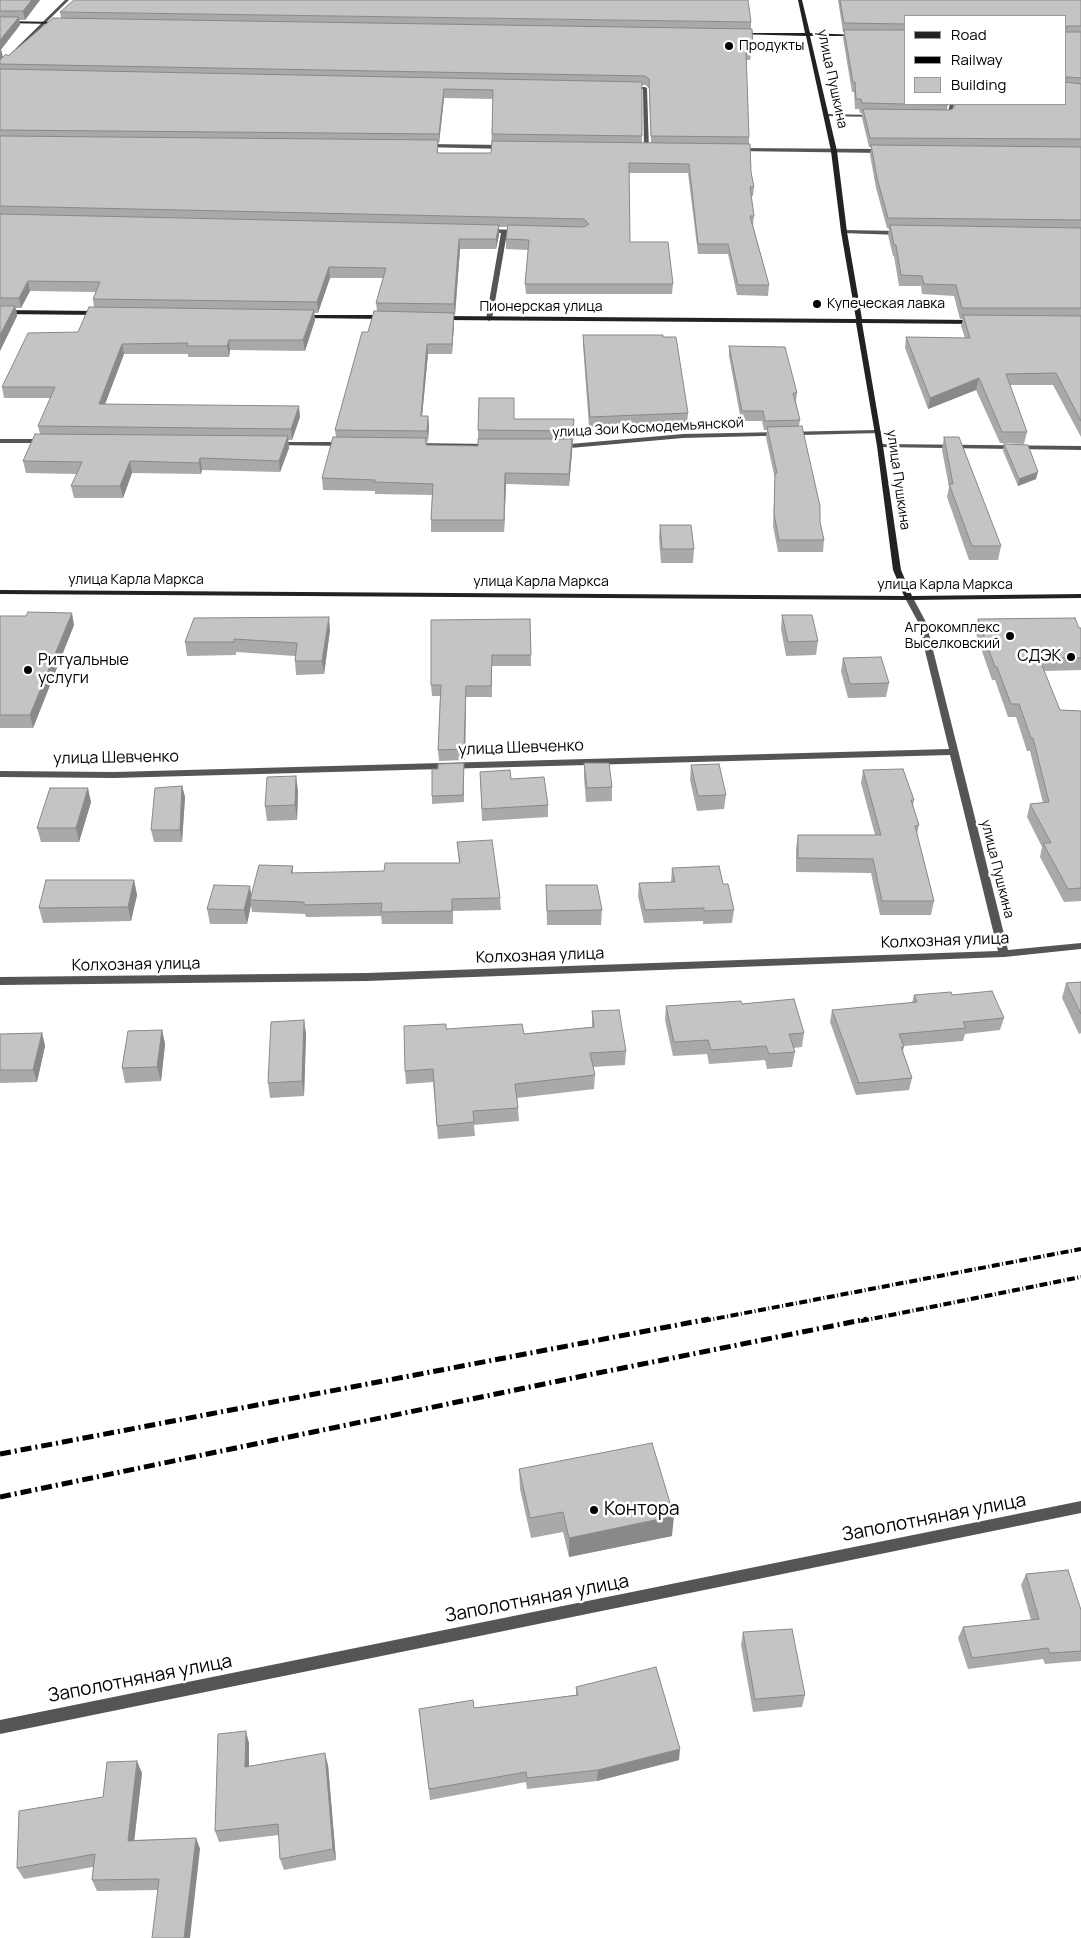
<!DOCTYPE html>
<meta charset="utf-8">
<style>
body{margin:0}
#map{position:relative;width:1081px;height:1938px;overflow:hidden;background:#fff;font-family:Manrope,sans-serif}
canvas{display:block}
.legend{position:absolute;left:904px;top:15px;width:162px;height:90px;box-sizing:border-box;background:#fff;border:1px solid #999;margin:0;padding:6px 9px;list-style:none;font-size:15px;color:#000}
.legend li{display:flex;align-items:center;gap:10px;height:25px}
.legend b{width:25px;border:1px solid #999}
</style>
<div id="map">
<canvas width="1081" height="1938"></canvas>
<ul class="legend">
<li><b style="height:6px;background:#222"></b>Road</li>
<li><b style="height:6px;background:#000"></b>Railway</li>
<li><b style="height:14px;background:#c4c4c4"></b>Building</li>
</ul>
</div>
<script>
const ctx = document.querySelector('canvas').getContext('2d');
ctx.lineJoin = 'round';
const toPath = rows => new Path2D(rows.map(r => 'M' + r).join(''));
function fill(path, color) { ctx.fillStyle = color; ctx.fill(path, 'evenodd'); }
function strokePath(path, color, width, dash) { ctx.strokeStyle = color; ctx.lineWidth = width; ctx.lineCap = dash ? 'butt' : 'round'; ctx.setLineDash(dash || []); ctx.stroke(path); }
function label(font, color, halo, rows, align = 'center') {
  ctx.font = font + ' Manrope,sans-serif'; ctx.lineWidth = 5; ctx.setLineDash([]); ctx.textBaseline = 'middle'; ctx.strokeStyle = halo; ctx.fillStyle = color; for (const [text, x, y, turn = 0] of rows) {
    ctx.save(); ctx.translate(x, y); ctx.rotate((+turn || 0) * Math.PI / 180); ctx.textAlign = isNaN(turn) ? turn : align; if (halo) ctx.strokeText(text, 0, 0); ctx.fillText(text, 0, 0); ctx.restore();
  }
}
fill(toPath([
 [65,0,69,0,0,68,0,64,65,0],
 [627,87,645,87,647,88,649,150,644,149,643,89,629,89,627,87],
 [950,104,954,104,951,117,941,118,941,116,947,116,950,104],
 [826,114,874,115,876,116,874,117,824,116,826,114],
 [425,144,505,145,508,147,505,149,423,147,425,144],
 [737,148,883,149,886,151,883,153,735,151,737,148],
 [486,229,519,230,522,232,519,234,507,233,492,319,489,321,486,319,501,233,484,232,483,231,486,229],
 [844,230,900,231,903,233,900,235,842,233,842,231,844,230],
 [878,430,881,432,880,433,683,438,559,449,556,447,559,445,683,434,878,430],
 [0,439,45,439,48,441,45,443,0,443,0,439],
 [277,442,345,442,348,444,345,446,275,445,275,443,277,442],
 [414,443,490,444,493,446,490,448,412,446,412,444,414,443],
 [880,444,1081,446,1081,450,878,447,877,446,880,444],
 [906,596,912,596,926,622,1008,950,1081,943,1081,949,1004,957,367,981,0,985,0,977,367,973,998,951,950,755,114,778,0,777,0,771,114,772,949,749,918,622,905,598,906,596],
 [1081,1501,1081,1513,0,1734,0,1720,1081,1501]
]), '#555');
fill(toPath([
 [798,0,802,0,810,33,858,35,856,36,810,36,837,151,847,232,862,319,975,320,978,322,975,324,862,323,883,446,901,570,912,596,1081,594,1081,598,909,600,0,594,0,590,904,596,893,570,877,446,856,323,442,320,439,318,442,316,856,319,841,232,831,151,806,36,736,34,738,33,805,33,798,0],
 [0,21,59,22,61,23,59,24,0,23,0,21],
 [0,310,100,311,103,313,100,315,0,314,0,310],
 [300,315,385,315,388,317,385,319,302,318,299,316,300,315]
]), '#222');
strokePath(toPath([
 [703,1321,1081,1249],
 [861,1321,1081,1277]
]), '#000', 4, [8, 2.5, 1, 2.5]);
strokePath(toPath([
 [0,1454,709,1319],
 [0,1497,573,1378,867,1319]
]), '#000', 5, [11, 4, 2, 4]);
fill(toPath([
 [0,0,40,0,25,20,19,20,20,25,1,49,3,57,8,56,61,18,60,12,751,22,751,29,753,46,752,54,751,54,750,60,746,60,749,137,749,144,751,172,754,187,753,196,751,196,754,216,753,226,769,285,768,296,737,295,728,254,698,254,688,173,629,173,630,242,673,284,672,294,526,294,525,284,528,250,506,249,506,239,508,227,499,227,499,235,496,249,460,249,455,315,454,315,454,322,452,354,428,354,422,416,428,416,429,427,427,445,478,446,478,430,514,419,574,431,569,486,506,484,504,532,431,532,431,520,432,495,375,494,375,491,323,490,322,478,336,437,335,430,368,332,377,311,376,303,383,278,330,278,318,313,314,313,315,320,305,351,230,350,229,357,188,357,188,354,124,354,105,404,300,417,292,440,288,440,289,448,280,472,202,470,201,474,132,473,123,498,74,498,71,486,77,474,26,473,23,461,40,434,38,426,51,398,4,398,2,387,78,332,94,307,93,299,96,292,30,291,21,308,16,308,17,316,0,351],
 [642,85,645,85,649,88,651,143,642,143],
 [444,98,493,99,491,153,438,153,438,143,439,143],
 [838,0,1081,0,1081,437,1053,385,1010,385,1027,432,1024,444,1000,443,976,390,928,409,905,348,906,337,965,338,961,326,963,319,960,319,954,296,922,294,921,286,899,286,894,256,893,256,888,235,889,229,887,228,876,188,870,155,871,147,869,147,862,118,862,113,860,113,859,109,855,109,854,92,852,92,843,38,844,32,843,32],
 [905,16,1065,104,954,108,950,110,947,110,948,104,905,104],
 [583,335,663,337,688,413,687,424,589,427,583,345],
 [729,346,797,393,796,402,800,420,799,426,824,540,823,552,778,552,773,526,775,479,766,438,767,430,764,430,762,421,741,421,729,356],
 [944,437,1001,546,998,560,969,560,947,497,949,487,942,450],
 [1004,444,1036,479,1018,486,1003,451],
 [660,525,694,549,693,563,661,563,659,538],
 [782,615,818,641,816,655,786,656,781,629],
 [0,616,74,625,33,728,0,728],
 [530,619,531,666,492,666,492,697,466,697,465,760,439,761,438,750,440,696,432,696,431,685],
 [978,619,1081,628,1081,670,1044,671,1060,710,1081,711,1081,901,1064,902,1040,857,1042,847,1027,817,1030,804,1043,803,1030,751,1027,751,1016,717,1008,717,995,680,992,680,975,631],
 [330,630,324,674,296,675,295,661,295,656,236,652,236,655,187,656,185,642],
 [843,658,889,683,886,697,848,698,841,671],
 [464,763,464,802,432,804,432,796,438,769],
 [584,763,612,787,612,801,586,802,584,778],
 [691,765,726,795,724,809,697,811,690,780],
 [863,770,914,800,913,806,919,825,917,834,934,901,931,915,880,915,871,873,796,872,796,849,798,835,875,835,861,783],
 [480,772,511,779,548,805,548,817,482,821],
 [182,786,185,797,182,842,154,842,151,830],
 [298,790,297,820,267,821,265,806],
 [91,802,79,842,41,842,37,828],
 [457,842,500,898,501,910,453,911,453,924,382,924,381,916,306,917,305,914,252,912,251,905,247,924,210,924,207,909,252,896,293,866,293,873,384,871,459,863],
 [672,868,723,884,734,910,732,923,703,924,703,921,644,923,638,896,639,883,671,882],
 [134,880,137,895,131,921,43,923,39,908],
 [546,885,602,910,601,925,547,925],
 [1081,982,1081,1033,1079,1034,1062,998,1066,983],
 [914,995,952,995,1004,1018,1000,1030,965,1034,963,1041,904,1046,903,1052,912,1078,909,1090,856,1095,830,1022,832,1010,912,1003],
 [742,1004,804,1033,802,1047,793,1048,795,1052,792,1067,767,1069,765,1060,709,1064,707,1054,673,1056,665,1020,666,1006],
 [592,1011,626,1051,625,1065,593,1067,595,1075,594,1089,517,1098,518,1108,519,1121,474,1125,475,1136,438,1139,433,1082,406,1084,405,1071,446,1029,524,1034,592,1027],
 [304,1020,306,1035,304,1096,270,1098,268,1083],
 [162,1030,165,1044,161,1081,125,1083,122,1068],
 [42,1033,45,1046,37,1082,0,1083,0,1034],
 [519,1469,672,1536,569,1557,563,1532,531,1538,520,1489],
 [1026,1574,1081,1610,1081,1661,1045,1664,1043,1659,968,1669,958,1638,963,1627,1031,1620,1021,1585],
 [743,1632,805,1695,802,1707,753,1712,741,1645],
 [576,1687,679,1760,597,1781,527,1789,526,1782,430,1800,419,1709,474,1708,576,1695],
 [249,1743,249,1766,328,1765,336,1860,284,1870,280,1859,279,1835,219,1842,215,1831],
 [142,1773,134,1840,196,1838,200,1849,158,1890,97,1891,92,1880,93,1867,24,1879,17,1868,103,1797]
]), '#a9a9a9');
fill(toPath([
 [32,0,40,0,25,20,23,11],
 [19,17,20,25,0,51,0,40],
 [1,50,3,58,0,62,0,51],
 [444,89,444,98,439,143,439,134],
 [499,225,499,235,496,249,496,239],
 [459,239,460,249,455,315,454,304],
 [329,267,330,278,318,313,317,302],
 [28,281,30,291,21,308,19,298],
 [15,306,17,316,0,351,0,335],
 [314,310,315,320,305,351,303,340],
 [454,313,454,322,452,354,452,344],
 [229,340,230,350,229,357,227,346],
 [122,344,124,354,101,415,99,404],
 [427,344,428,354,421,427,421,416],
 [979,378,976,390,928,409,930,398],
 [299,406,300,417,292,440,291,429],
 [428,416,429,427,428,442,427,431],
 [288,436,289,448,280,472,279,461],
 [572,439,572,451,569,486,569,474],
 [200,458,202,470,201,474,199,463],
 [130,461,132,473,123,498,120,486],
 [1038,472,1036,479,1018,486,1019,479],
 [505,473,506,484,504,532,504,520],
 [72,613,74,625,33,728,30,715],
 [329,617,330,630,324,674,322,661],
 [466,686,466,697,465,760,464,749],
 [296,776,298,790,297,820,295,805],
 [182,786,185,797,182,842,180,830],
 [88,788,91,802,79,842,76,828],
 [134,880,137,895,131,921,128,907],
 [250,886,252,900,250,900,251,905,247,924,244,910],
 [304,1020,306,1035,304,1096,302,1081],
 [162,1030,165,1044,161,1081,157,1067],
 [42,1033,45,1046,37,1082,33,1070],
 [674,1516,672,1536,569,1557,569,1538],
 [246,1731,249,1743,249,1779,245,1767],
 [680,1749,679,1760,597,1781,598,1770],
 [325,1753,328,1765,336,1860,333,1849],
 [137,1761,142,1773,133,1852,128,1841],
 [196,1838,200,1849,190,1938,184,1938]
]), '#898989');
const building = toPath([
 [0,0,32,0,23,11,0,11,0,0],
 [74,0,748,0,751,22,60,12,74,0],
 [840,0,1081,0,1081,26,1067,26,1065,32,1081,32,1081,78,1067,77,1065,82,1081,84,1081,139,870,138,863,109,950,110,954,108,955,104,1065,104,1065,16,905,16,905,24,844,23,840,0],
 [0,17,19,17,0,40,0,17],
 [53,18,752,29,753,46,751,46,751,52,746,52,749,137,651,136,649,79,645,76,0,64,0,60,6,54,8,56,53,18],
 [844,30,905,30,905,104,947,104,947,105,862,103,861,99,856,99,855,82,853,82,844,30],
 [0,69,642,82,642,136,492,134,493,90,444,89,439,134,0,130,0,69],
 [0,136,438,140,437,153,491,153,492,141,750,144,751,172,754,187,750,187,754,216,750,216,769,285,738,285,728,244,698,244,689,164,629,163,630,242,668,242,673,284,525,284,529,240,506,239,508,225,584,227,589,224,584,219,0,206,0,136],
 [871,145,1081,147,1081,220,888,218,877,178,871,145],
 [0,214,499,225,496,239,459,239,454,304,376,303,386,268,329,267,317,302,93,299,100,282,28,281,19,298,0,298,0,214],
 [890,225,1081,228,1081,308,962,308,956,285,924,284,922,276,901,275,896,245,894,245,890,225],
 [0,306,15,306,0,335,0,306],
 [89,307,314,310,303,340,229,340,227,346,187,346,188,343,122,344,99,404,299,406,291,429,38,426,55,387,2,387,28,333,78,332,89,307],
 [374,311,454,313,452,344,427,344,421,416,428,416,427,431,335,430,362,332,368,332,374,311],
 [963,315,1081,316,1081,421,1056,373,1006,374,1027,432,1002,432,979,378,930,398,906,337,970,338,963,315],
 [583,335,663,335,663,337,676,337,688,413,590,417,583,335],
 [729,346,785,347,797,393,793,393,800,420,765,421,763,411,742,411,729,346],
 [479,398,514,398,514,419,574,419,573,431,478,430,479,398],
 [802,426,820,506,820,522,824,540,779,540,774,514,775,473,777,473,767,427,802,426],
 [35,434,288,436,279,461,200,458,199,463,130,461,120,486,71,486,82,462,23,461,35,434],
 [333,437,426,438,426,445,478,446,478,439,572,439,569,474,505,473,504,520,431,520,433,484,374,482,375,480,322,478,333,437],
 [944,437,959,437,1001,546,972,546,949,484,953,484,944,437],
 [1004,444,1028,445,1038,472,1019,479,1004,444],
 [660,525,691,525,694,549,662,549,660,525],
 [28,612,72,613,30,715,0,715,0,616,26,616,28,612],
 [782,615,812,615,818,641,788,642,782,615],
 [329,617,322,661,295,661,297,643,234,639,234,642,185,642,194,618,329,617],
 [1075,618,1079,628,1081,628,1081,658,1039,658,1060,710,1081,711,1081,888,1068,889,1043,843,1051,843,1030,804,1049,802,1033,738,1031,738,1019,704,1011,704,997,667,995,667,978,619,1075,618],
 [530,619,531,655,492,655,491,686,466,686,464,749,438,750,441,685,431,685,431,620,530,619],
 [881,657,889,683,850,684,843,658,881,657],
 [464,763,463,795,432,796,432,769,438,769,438,764,464,763],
 [584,763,609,763,612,787,587,788,584,763],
 [719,764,726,795,698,796,691,765,719,764],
 [903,769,914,800,911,800,919,825,915,826,934,901,882,901,873,859,798,858,798,835,881,835,863,770,903,769],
 [510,770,511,779,544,777,548,805,482,809,480,772,510,770],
 [296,776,295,805,265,806,267,777,296,776],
 [182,786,180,830,151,830,155,788,182,786],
 [50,788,88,788,76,828,37,828,50,788],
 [492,840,500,898,452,899,452,911,381,912,382,903,304,905,304,902,250,900,259,865,293,866,291,873,384,871,385,863,460,863,457,842,492,840],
 [719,866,723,884,728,884,734,910,704,911,704,908,645,910,639,883,675,882,672,868,719,866],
 [46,880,134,880,128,907,39,908,46,880],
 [214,885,250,886,244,910,207,909,214,885],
 [546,885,597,885,602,910,547,911,546,885],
 [1081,982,1081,1014,1066,983,1081,982],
 [992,991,1004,1018,963,1022,966,1028,899,1034,904,1047,901,1047,912,1078,859,1083,832,1010,917,1002,914,995,951,992,952,995,992,991],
 [794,999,804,1033,789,1034,795,1052,769,1054,766,1046,711,1050,708,1040,674,1042,666,1006,741,1001,742,1004,794,999],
 [619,1010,626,1051,590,1053,595,1075,515,1084,518,1108,473,1111,474,1122,437,1126,433,1069,405,1071,404,1026,446,1024,446,1029,522,1024,524,1034,594,1027,592,1011,619,1010],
 [304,1020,302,1081,268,1083,271,1022,304,1020],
 [162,1030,157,1067,122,1068,128,1031,162,1030],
 [42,1033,33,1070,0,1070,0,1034,42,1033],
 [652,1443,674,1516,569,1538,563,1512,530,1518,519,1469,652,1443],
 [1068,1570,1081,1610,1081,1651,1050,1653,1048,1648,972,1658,963,1627,1039,1619,1026,1574,1068,1570],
 [792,1629,805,1695,755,1699,743,1632,792,1629],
 [656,1667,680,1749,598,1770,527,1778,526,1772,429,1789,419,1709,473,1700,474,1708,578,1695,576,1687,656,1667],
 [246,1731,245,1767,325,1753,333,1849,280,1859,278,1824,215,1831,218,1734,246,1731],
 [137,1761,128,1841,196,1838,184,1938,152,1938,159,1879,92,1880,95,1854,17,1868,19,1811,103,1797,107,1762,137,1761]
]);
fill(building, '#c4c4c4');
strokePath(building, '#898989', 1);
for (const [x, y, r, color] of [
 [729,46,5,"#000"],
 [817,304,5,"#000"],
 [1010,636,5,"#000"],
 [1071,657,5,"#000"],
 [28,670,5,"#000"],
 [594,1510,5,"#000"]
]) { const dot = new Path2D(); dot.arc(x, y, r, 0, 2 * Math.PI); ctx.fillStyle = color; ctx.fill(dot); strokePath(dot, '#fff', 2); }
label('14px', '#000', '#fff', [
 ["Продукты",739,46],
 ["Купеческая лавка",827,304],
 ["Агрокомплекс",1000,628,"right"],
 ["Выселковский",1000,644,"right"]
], 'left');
label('14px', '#000', '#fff', [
 ["улица Пушкина",832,79,78],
 ["Пионерская улица",541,307],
 ["улица Зои Космодемьянской",648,428,-3],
 ["улица Пушкина",898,480,82],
 ["улица Карла Маркса",136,580],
 ["улица Карла Маркса",541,582],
 ["улица Карла Маркса",945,585],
 ["улица Пушкина",997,869,76]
]);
label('16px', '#000', '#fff', [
 ["СДЭК",1061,657],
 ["Ритуальные",38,661,"left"],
 ["услуги",38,679,"left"]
], 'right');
label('16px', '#000', '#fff', [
 ["улица Шевченко",521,748,-2],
 ["улица Шевченко",116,758,-1],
 ["Колхозная улица",945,941,-2],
 ["Колхозная улица",540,956,-2],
 ["Колхозная улица",136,965,-1]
]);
label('19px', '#000', '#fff', [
 ["Контора",604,1510]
], 'left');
label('19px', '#000', '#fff', [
 ["Заполотняная улица",934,1518,-11],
 ["Заполотняная улица",537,1599,-11],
 ["Заполотняная улица",140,1679,-11]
]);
</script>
